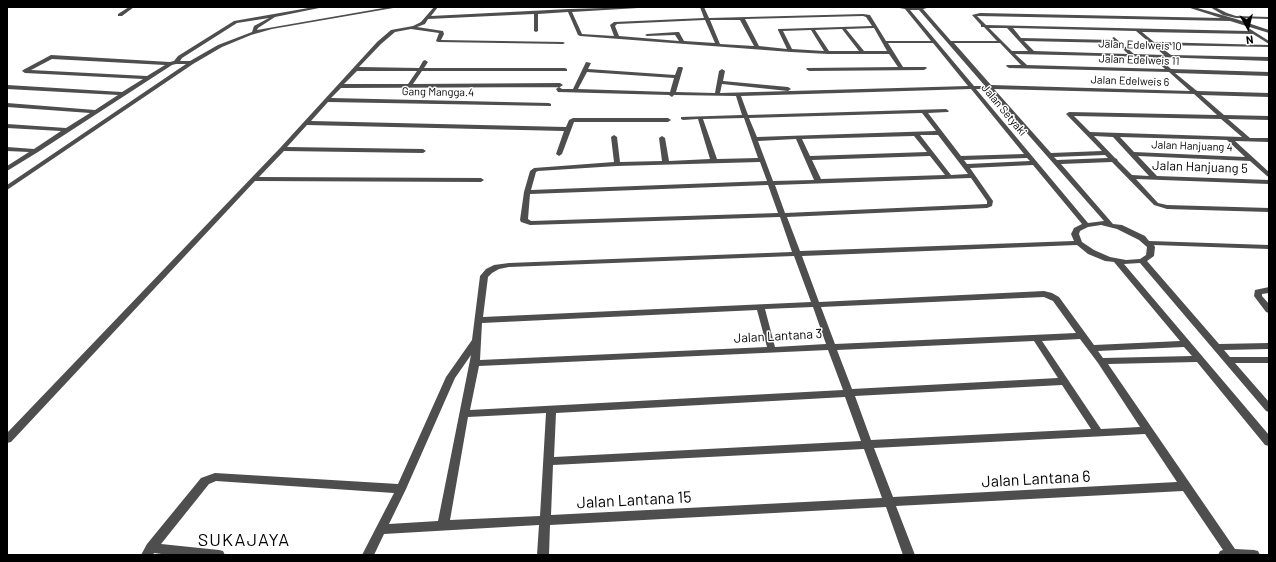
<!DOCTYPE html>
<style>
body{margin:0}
#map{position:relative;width:1276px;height:562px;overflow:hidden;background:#fff;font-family:Barlow,sans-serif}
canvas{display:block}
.frame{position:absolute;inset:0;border:8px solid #000;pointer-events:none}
.north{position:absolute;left:1228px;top:8px;width:40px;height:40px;-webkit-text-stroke:3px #fff;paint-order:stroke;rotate:172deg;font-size:11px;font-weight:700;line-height:16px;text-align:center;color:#000}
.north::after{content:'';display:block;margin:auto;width:14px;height:18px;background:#000;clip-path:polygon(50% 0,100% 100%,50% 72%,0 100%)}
</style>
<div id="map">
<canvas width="1276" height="562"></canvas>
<div class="frame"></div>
<div class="north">N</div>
</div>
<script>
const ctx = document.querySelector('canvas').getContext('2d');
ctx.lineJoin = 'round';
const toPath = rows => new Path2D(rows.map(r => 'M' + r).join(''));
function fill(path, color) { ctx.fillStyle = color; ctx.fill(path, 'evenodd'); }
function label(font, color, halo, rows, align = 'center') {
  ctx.font = font + ' Barlow,sans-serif'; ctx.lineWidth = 3; ctx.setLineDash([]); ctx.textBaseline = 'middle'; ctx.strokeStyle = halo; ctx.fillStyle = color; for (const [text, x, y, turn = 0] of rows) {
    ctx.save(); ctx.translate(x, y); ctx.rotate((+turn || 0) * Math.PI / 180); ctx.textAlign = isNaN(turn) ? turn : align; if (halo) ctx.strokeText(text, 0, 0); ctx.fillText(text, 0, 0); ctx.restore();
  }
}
fill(toPath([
 [129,7,134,7,122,16,118,16,118,14,129,7],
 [314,7,324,7,275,17,258,28,257,30,389,7,399,7,272,29,251,35,222,47,193,64,7,190,7,185,186,64,176,64,172,65,38,152,7,171,7,166,29,152,7,151,7,147,34,149,61,131,7,128,7,124,66,128,90,113,7,107,7,103,95,110,118,95,7,89,7,85,122,92,143,79,25,73,22,71,23,70,51,55,170,62,174,61,178,56,234,21,314,7],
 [269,18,254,26,252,32,218,45,190,61,180,61,182,58,237,23,269,18],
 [52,59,165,65,147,76,31,70,52,59],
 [434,7,438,7,431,16,569,9,640,7,638,8,572,12,582,34,614,36,610,25,614,22,704,18,700,7,704,7,709,18,863,14,870,15,886,41,931,41,905,9,894,7,931,7,923,9,951,41,997,41,984,27,981,27,981,25,972,15,980,13,1221,18,1187,7,1194,7,1236,19,1269,30,1269,33,1230,21,977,16,986,25,1249,31,1248,30,1250,29,1269,41,1269,44,1253,34,1142,32,1154,42,1269,45,1269,47,1158,45,1171,55,1269,57,1269,61,1158,57,1171,69,1269,72,1269,76,1175,73,1197,91,1269,93,1269,97,1201,95,1224,115,1269,116,1269,120,1228,119,1250,138,1269,138,1269,142,1235,141,1269,172,1269,177,1267,176,1250,161,1138,156,1157,176,1269,180,1269,184,1136,179,1158,203,1167,205,1269,208,1269,212,1167,209,1154,205,1112,162,1061,164,1113,224,1122,225,1145,236,1149,241,1269,245,1269,249,1154,245,1155,247,1154,256,1147,261,1219,344,1269,343,1269,349,1224,350,1230,357,1269,357,1269,363,1235,363,1269,402,1269,412,1266,411,1140,263,1124,264,1269,435,1269,446,1265,445,1197,362,1108,364,1235,549,1254,550,1258,551,1260,555,1218,555,1220,551,1223,550,1183,491,896,506,915,555,903,555,886,507,550,525,549,555,537,555,539,525,384,534,374,555,362,555,394,493,216,481,209,484,161,544,219,550,223,551,225,555,169,555,154,553,153,555,141,555,147,544,201,478,215,473,398,484,446,377,472,340,480,276,486,269,494,265,509,263,792,252,780,217,530,225,521,222,520,220,524,192,530,171,534,168,614,162,611,137,614,135,617,137,620,162,662,161,659,138,662,136,665,138,669,161,710,159,698,119,683,120,681,119,681,117,742,115,736,96,674,95,672,97,669,95,558,92,556,89,559,87,562,89,573,89,586,62,591,63,588,69,675,75,678,67,682,67,683,68,676,92,715,93,719,71,722,69,725,71,723,81,788,87,791,89,788,91,722,84,720,93,968,86,933,43,888,43,903,67,926,67,927,68,924,70,809,71,806,69,807,68,898,67,889,54,828,54,791,52,580,36,578,35,568,12,538,14,538,31,536,32,534,31,534,14,428,19,425,24,417,27,443,31,444,34,441,40,563,42,565,43,563,44,438,42,436,41,439,33,411,29,395,32,381,44,359,67,419,68,423,61,425,60,428,62,424,68,565,68,567,69,567,71,422,71,413,84,560,83,563,85,560,87,341,88,331,98,549,103,551,104,551,106,328,102,311,121,566,127,569,120,573,118,668,118,671,120,668,122,574,122,562,154,559,156,556,154,564,131,307,125,287,147,423,149,426,151,423,153,284,151,259,177,481,178,484,180,481,182,255,181,11,442,7,443,7,433,280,148,377,42,391,30,413,26,421,22,434,7],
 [910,10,919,10,985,86,974,86,910,10],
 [863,16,866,17,872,26,778,29,778,30,787,49,759,46,745,19,863,16],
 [705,20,715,43,684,41,679,32,677,32,647,34,645,35,647,36,675,35,679,41,619,36,615,26,617,24,705,20],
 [710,20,740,20,754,46,720,44,710,20],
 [874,28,887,51,864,51,846,29,874,28],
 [989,28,1007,28,1028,51,1012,51,989,28],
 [1013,28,1136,31,1164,55,1134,54,1114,37,1112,38,1114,40,1021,38,1013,28],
 [842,29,859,51,829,51,815,30,842,29],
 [811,30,824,51,792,49,783,31,811,30],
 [1024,41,1117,43,1128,54,1034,51,1024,41],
 [954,43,1000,43,1021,65,1007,65,1006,66,1009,68,1169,72,1190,91,991,85,954,43],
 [1015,54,1152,57,1165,69,1027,65,1015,54],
 [357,71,417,71,408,84,344,84,357,71],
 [587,72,674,78,670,92,578,89,587,72],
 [971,89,1024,154,961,156,928,113,948,112,949,111,946,109,748,115,741,96,971,89],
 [976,89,988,89,1104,221,1088,223,976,89],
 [994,89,1194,94,1217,115,1069,112,1066,114,1067,115,1102,151,1051,153,994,89],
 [922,113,936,131,757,137,749,118,922,113],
 [1074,116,1221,119,1242,137,1090,132,1074,116],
 [744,118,758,158,717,159,703,119,744,118],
 [920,135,938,135,968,174,951,175,920,135],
 [914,136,927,152,810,156,802,139,914,136],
 [1094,136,1113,137,1149,176,1132,175,1118,161,1117,159,1115,158,1094,136],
 [1120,137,1227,140,1245,157,1134,152,1120,137],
 [796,139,814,180,773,181,758,141,796,139],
 [1105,155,1108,158,1057,160,1054,157,1105,155],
 [930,156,945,175,821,179,812,160,930,156],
 [1027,158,1030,161,967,164,964,160,1027,158],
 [760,162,767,181,531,190,536,172,538,171,617,166,760,162],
 [1033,165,1082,224,1074,228,1071,234,1074,241,800,251,787,217,987,208,992,206,993,201,970,168,1033,165],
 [971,178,987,201,987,204,785,213,775,185,971,178],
 [768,185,778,213,531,221,528,219,530,194,768,185],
 [1101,225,1117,229,1139,240,1147,247,1146,255,1140,259,1126,260,1110,257,1094,250,1082,242,1079,234,1080,231,1088,227,1101,225],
 [1077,245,1088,254,1105,261,1114,262,1180,341,1094,345,1059,297,1052,293,1044,291,819,302,802,256,1077,245],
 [794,256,811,302,483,317,488,277,492,273,499,269,509,267,794,256],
 [1044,297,1053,301,1076,333,835,344,821,307,1044,297],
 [813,307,826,344,775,347,765,309,813,307],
 [757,310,767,347,480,360,482,323,757,310],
 [1080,339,1098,363,1140,427,1101,429,1042,341,1080,339],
 [1034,341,1058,378,852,389,837,350,1034,341],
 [1184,347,1192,356,1103,358,1098,351,1184,347],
 [828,350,843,390,470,410,479,366,828,350],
 [471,355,438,521,389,524,406,489,455,378,471,355],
 [1062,385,1091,429,871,440,855,396,1062,385],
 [845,397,861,441,554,457,556,413,845,397],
 [546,413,540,516,450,520,468,417,546,413],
 [1145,434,1177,482,893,497,874,448,1145,434],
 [864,449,882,498,551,515,553,465,864,449],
 [1210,7,1215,7,1227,13,1236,16,1269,17,1269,19,1236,18,1223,15,1210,7],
 [1269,287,1269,293,1262,294,1262,296,1269,304,1269,313,1266,312,1254,296,1255,290,1269,287]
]), '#4e4e4e');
label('11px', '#000', '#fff', [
 ["Jalan Edelweis 10",1140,45,2],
 ["Jalan Edelweis 11",1139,60,2],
 ["Jalan Edelweis 6",1130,81,2],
 ["Gang Mangga.4",438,92,1],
 ["Jalan Setyaki",1004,110,50],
 ["Jalan Hanjuang 4",1192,146,2]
]);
label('13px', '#000', '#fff', [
 ["Jalan Hanjuang 5",1200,167,2],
 ["Jalan Lantana 3",778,336,-3]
]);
label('16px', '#000', '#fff', [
 ["Jalan Lantana 6",1036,479,-3],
 ["Jalan Lantana 15",634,500,-3]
]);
ctx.letterSpacing = '1px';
label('18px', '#000', '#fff', [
 ["SUKAJAYA",244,540]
]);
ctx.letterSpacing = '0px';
</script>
